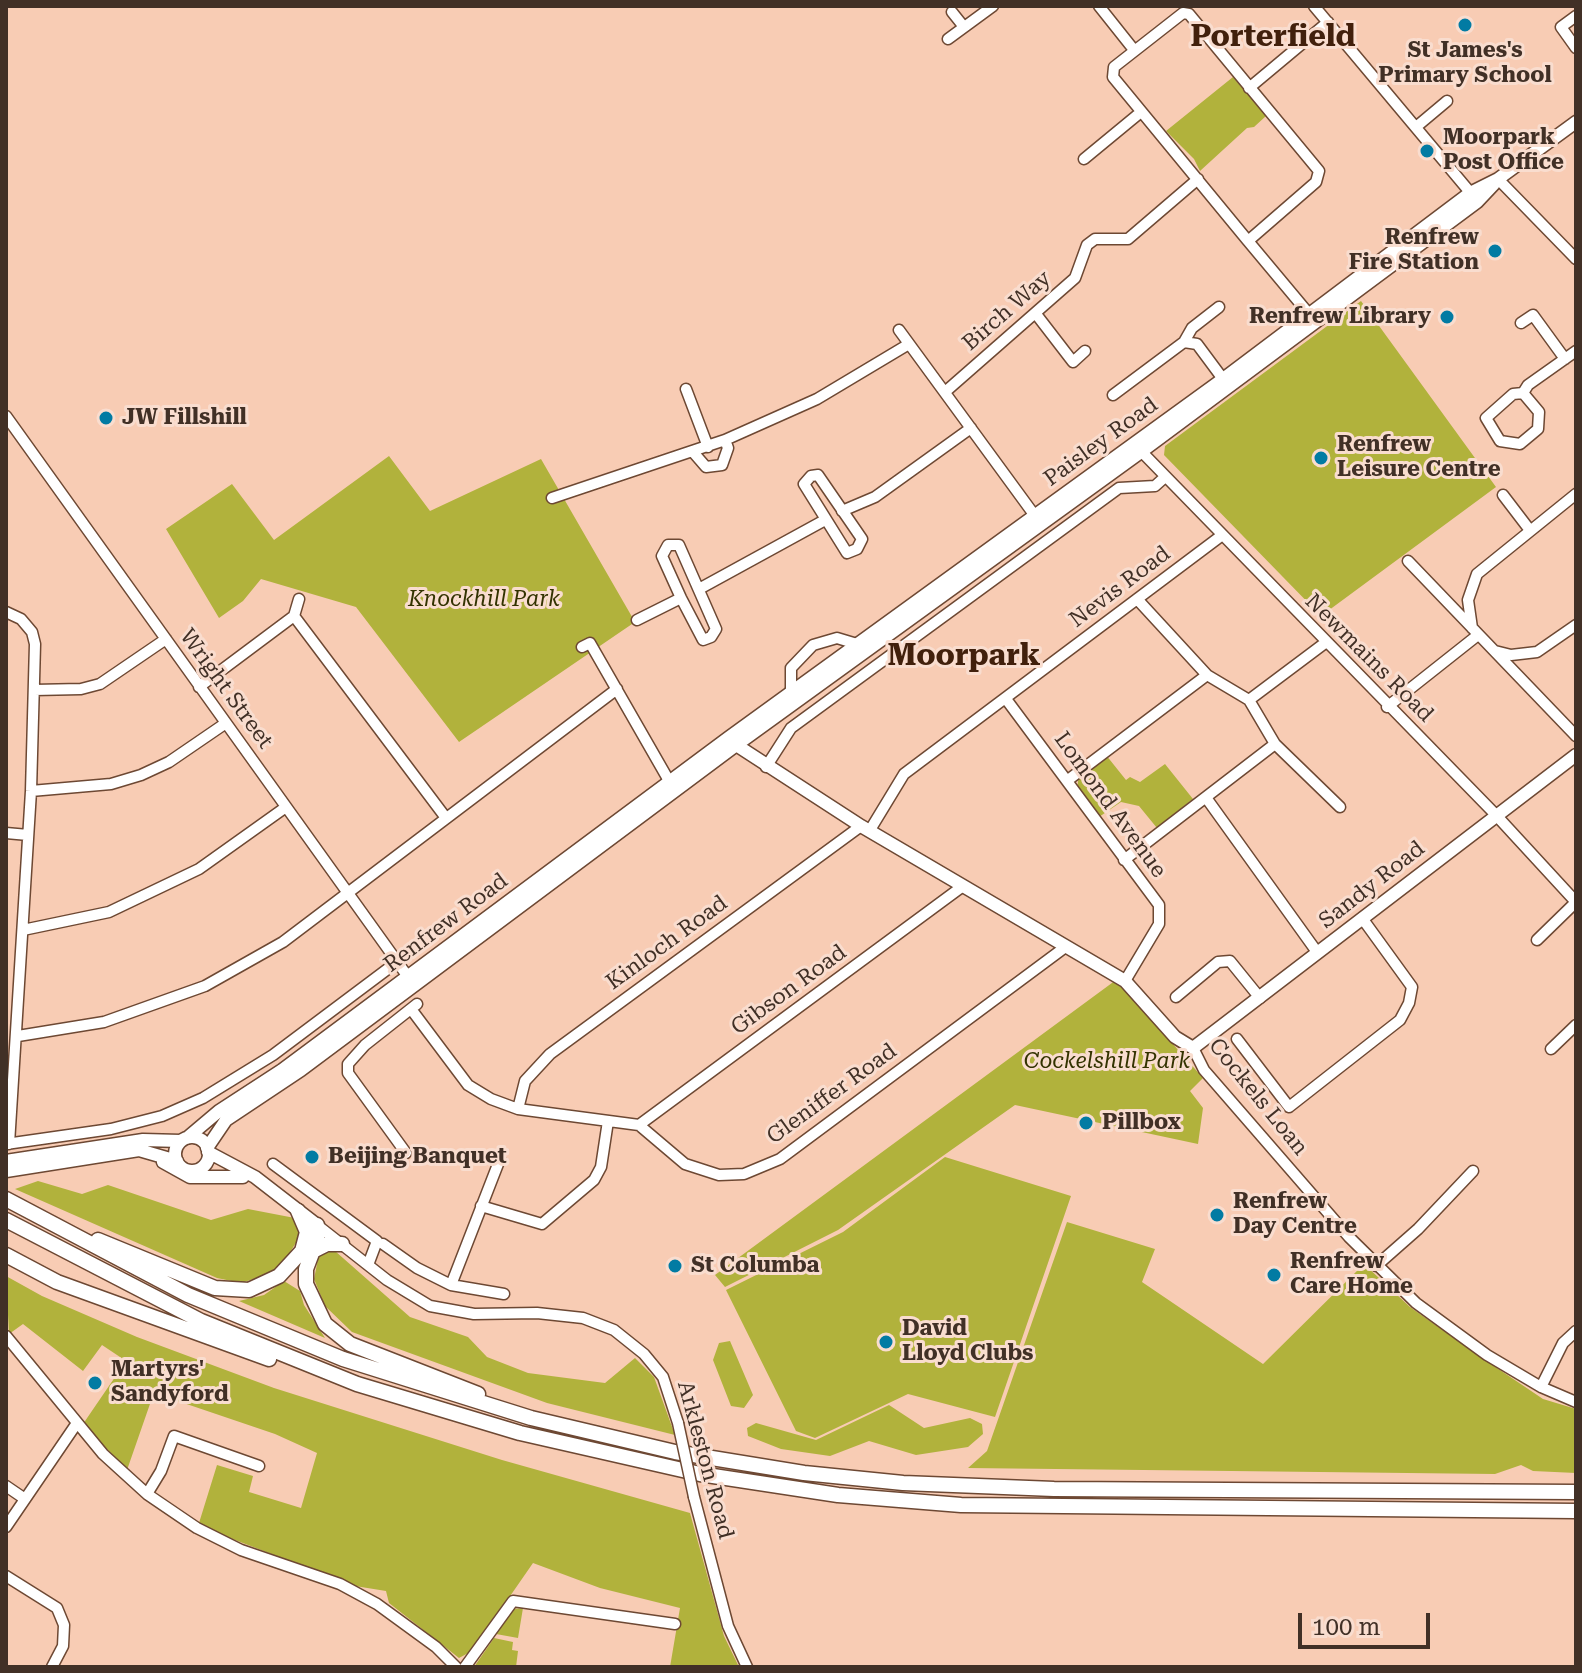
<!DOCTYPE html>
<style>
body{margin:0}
#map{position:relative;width:1582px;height:1673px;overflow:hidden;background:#f8ccb4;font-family:"Roboto Serif",serif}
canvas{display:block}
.frame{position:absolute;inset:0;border:8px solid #413026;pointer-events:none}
.scale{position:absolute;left:1298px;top:1613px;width:132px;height:36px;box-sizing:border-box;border:4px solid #413026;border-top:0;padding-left:10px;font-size:24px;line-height:28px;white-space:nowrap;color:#413026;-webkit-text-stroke:6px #f9ddcf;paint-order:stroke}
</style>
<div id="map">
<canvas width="1582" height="1673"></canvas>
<div class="frame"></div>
<div class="scale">100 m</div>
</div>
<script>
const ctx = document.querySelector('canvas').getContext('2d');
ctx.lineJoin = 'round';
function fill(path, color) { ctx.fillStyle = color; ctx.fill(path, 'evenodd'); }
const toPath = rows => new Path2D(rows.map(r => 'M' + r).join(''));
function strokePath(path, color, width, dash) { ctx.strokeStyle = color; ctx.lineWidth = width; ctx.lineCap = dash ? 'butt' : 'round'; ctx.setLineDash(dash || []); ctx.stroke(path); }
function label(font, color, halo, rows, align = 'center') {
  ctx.font = font + ' "Roboto Serif",serif'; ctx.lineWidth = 6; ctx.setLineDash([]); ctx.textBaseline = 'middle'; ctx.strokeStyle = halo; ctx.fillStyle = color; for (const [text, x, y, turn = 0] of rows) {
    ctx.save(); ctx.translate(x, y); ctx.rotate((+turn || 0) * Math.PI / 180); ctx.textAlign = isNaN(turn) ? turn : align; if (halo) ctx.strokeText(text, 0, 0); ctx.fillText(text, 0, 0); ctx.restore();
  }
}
fill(toPath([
 [1233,77,1266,116,1254,127,1247,128,1200,171,1194,159,1166,131],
 [1361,301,1496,487,1321,616,1164,455,1165,446],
 [389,456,430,511,541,459,635,622,459,742,356,607,261,579,243,601,219,618,166,529,232,484,274,540],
 [1106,755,1126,780,1130,777,1140,782,1165,764,1193,799,1157,828,1139,806,1121,802,1099,817,1077,790,1079,774],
 [1116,980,1203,1078,1190,1091,1203,1108,1198,1144,1015,1105,838,1230,725,1287,715,1275],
 [945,1157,1071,1196,995,1417,908,1394,815,1438,796,1431,726,1290,843,1232],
 [38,1181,82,1194,108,1185,211,1220,248,1209,300,1219,303,1231,289,1254,272,1273,241,1283,217,1278,15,1189],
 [1067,1222,1155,1249,1142,1282,1263,1364,1364,1264,1410,1307,1485,1360,1543,1399,1576,1409,1576,1473,1533,1471,1521,1465,1495,1474,968,1468,987,1451],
 [335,1251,410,1317,468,1337,487,1357,528,1373,605,1383,635,1358,654,1377,675,1435,547,1403,352,1332,325,1306,314,1279,319,1254],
 [6,1276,42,1296,137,1337,274,1388,502,1460,690,1513,724,1636,739,1667,670,1667,680,1608,600,1588,533,1563,472,1651,459,1658,389,1603,386,1591,355,1586,222,1535,199,1523,217,1465,253,1476,249,1492,301,1508,317,1453,275,1434,160,1395,157,1402,151,1401,127,1470,83,1424,126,1361,102,1345,83,1371,23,1324,9,1334],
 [284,1281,300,1291,304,1305,325,1338,239,1301,264,1295],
 [730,1341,753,1395,744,1408,731,1406,713,1360,719,1343],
 [889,1405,924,1428,970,1418,982,1424,983,1434,968,1447,916,1455,869,1441,830,1456,781,1449,748,1436,747,1428,756,1423,816,1440],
 [523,1608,518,1638,496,1634,514,1609],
 [494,1638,513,1642,512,1650,518,1651,516,1667,474,1667]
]), '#b1b23c');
const minor = toPath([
 [1099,6,1134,50],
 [1314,6,1474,197],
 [952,12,964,27],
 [1183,13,1189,14,1319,171,1316,182,1248,241,1113,77,1114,67,1183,13],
 [1576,16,1561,27,1576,48],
 [948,39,993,6],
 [1249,88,1328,22],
 [1416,127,1447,101],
 [1084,159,1141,112],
 [1498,179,1576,259],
 [1248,241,1309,314,1316,315],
 [1036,314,1073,362,1085,351],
 [1521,323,1533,315,1565,359],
 [899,330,1038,520],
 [1184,342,1197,344,1223,379],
 [686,389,708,447],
 [945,392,1075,278,1087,245,1095,239,1128,239,1198,179],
 [1523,393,1539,412,1538,429,1520,444,1500,441,1486,418,1513,394,1523,393],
 [1523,393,1528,385,1576,351],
 [1113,395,1184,342,1192,328,1219,307],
 [6,416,411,981],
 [1137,447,1495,814,1576,902],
 [693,452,706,467,722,465,728,448,725,440],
 [818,475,862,539,857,549,847,553,804,484,811,476,818,475],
 [1503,495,1529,529],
 [552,498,725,440,817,399,909,344],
 [842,511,875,497,971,428],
 [668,545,679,545,716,629,711,637,703,640,681,598,662,556,668,545],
 [1408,561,1576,736],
 [699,589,825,520],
 [1137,599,1207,675,1249,700,1275,744,1340,807],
 [6,612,21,619,32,632,35,644,31,791,9,1144],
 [294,616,446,818],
 [637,620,681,598],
 [1472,628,1468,600,1477,574,1576,494],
 [582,647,590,643,672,786],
 [1495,651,1511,655,1537,652,1576,625],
 [199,687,294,616,299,599],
 [34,690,81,689,100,684,166,639],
 [791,692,791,668,813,645,837,638,857,644],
 [1006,699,1159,905,1159,924,1125,981],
 [1249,700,1325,643],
 [1387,707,1478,635],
 [766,767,791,728,1119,488,1155,486,1165,477],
 [1068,780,1207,675],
 [31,791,111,784,141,775,169,762,226,723],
 [1207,799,1317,952],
 [870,830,904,774,1221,536],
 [6,833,28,835],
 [1124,860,1275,744],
 [23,930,109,912,199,869,286,807],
 [1537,940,1576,902],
 [1176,997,1218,962,1230,961,1260,998],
 [411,1009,468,1085,491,1099,518,1109,639,1125,685,1164,719,1175,744,1174,780,1159,1064,948],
 [18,1036,104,1022,205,986,283,942,617,689],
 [1237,1039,1289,1107,1400,1020,1409,1003,1412,987,1362,918],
 [1193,1048,1204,1070,1349,1237,1416,1303,1487,1355,1541,1387,1576,1402],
 [1551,1049,1576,1025],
 [518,1109,525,1081,550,1054,861,826],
 [639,1125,963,886],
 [6,1144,111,1129,162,1116,203,1098,273,1055,397,962],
 [406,1153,348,1073,348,1064,365,1045,417,1004],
 [273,1164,377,1241,368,1265],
 [481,1206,542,1224,594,1180,601,1167,608,1121],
 [317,1225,387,1280,430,1306,474,1314,537,1313,583,1318,614,1330,644,1354,663,1377,678,1423],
 [383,1244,417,1268,451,1285,504,1294],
 [1376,1266,1418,1229,1473,1171],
 [451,1285,500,1159],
 [6,1336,103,1454,147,1494,197,1528,241,1550,340,1584,377,1604,436,1647,456,1667],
 [1541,1387,1563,1343,1576,1331],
 [6,1486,25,1499],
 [147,1494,161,1471,174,1436,259,1466],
 [694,1497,728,1626,747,1667],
 [6,1527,77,1423],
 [6,1576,57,1608,64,1625,63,1646,52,1667],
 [465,1667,513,1601,675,1624]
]);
const major = toPath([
 [730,741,861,826,1125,981,1175,1037,1193,1048,1576,755],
 '175 1154a17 17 0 1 1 34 0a17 17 0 1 1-34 0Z',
 [187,1138,219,1111,282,1070,728,738,1223,379,1470,193,1498,179,1576,122],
 [207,1148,226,1120,301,1070,735,746,1141,452,1477,202,1494,184],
 [208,1152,255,1177,317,1225],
 [6,1161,143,1140,181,1141],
 [163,1162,190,1177,243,1177],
 [6,1171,139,1150,177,1161]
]);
const highway = toPath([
 [6,1199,188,1295,343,1359,531,1418,675,1452,804,1473,903,1483,1054,1489,1576,1492],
 [6,1220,201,1321,357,1384,520,1433,700,1474,838,1495,961,1505,1576,1511],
 [317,1225,317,1240,306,1269,306,1284,325,1324,350,1344,478,1394],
 [98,1240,215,1288,249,1290,279,1276,302,1251,307,1232,298,1211],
 [313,1251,327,1244,342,1244],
 [6,1255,57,1282,269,1359]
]);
strokePath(minor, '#6d4833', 13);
strokePath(major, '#6d4833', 15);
strokePath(highway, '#6d4833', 17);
strokePath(minor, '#fff', 10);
strokePath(major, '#fff', 12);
strokePath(highway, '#fff', 14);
const minorBridge = toPath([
 [678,1423,694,1497]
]);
strokePath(minorBridge, '#6d4833', 13, []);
strokePath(minorBridge, '#fff', 10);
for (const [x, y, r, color] of [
 [1465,25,8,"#027ba3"],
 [1427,151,8,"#027ba3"],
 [1495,251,8,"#027ba3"],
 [1447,317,8,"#027ba3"],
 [106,418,8,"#027ba3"],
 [1321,458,8,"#027ba3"],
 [1086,1123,8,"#027ba3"],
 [312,1157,8,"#027ba3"],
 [1217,1215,8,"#027ba3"],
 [675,1266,8,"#027ba3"],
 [1274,1275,8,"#027ba3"],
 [886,1342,8,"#027ba3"],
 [95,1383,8,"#027ba3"]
]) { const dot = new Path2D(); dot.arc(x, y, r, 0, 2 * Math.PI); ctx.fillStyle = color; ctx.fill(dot); strokePath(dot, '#f9ddcf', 3); }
label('bold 22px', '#413026', '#f9ddcf', [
 ["St James's",1465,51,"center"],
 ["Primary School",1465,76,"center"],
 ["Moorpark",1443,138],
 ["Post Office",1443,163],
 ["Renfrew",1479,238,"right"],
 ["Fire Station",1479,263,"right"],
 ["Renfrew Library",1431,317,"right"],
 ["JW Fillshill",122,418],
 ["Renfrew",1337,445],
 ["Leisure Centre",1337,470],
 ["Pillbox",1102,1123],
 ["Beijing Banquet",328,1157],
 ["Renfrew",1233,1202],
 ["Day Centre",1233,1227],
 ["Renfrew",1290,1262],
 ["Care Home",1290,1287],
 ["St Columba",691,1266],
 ["David",902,1329],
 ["Lloyd Clubs",902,1354],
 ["Martyrs'",111,1370],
 ["Sandyford",111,1395]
], 'left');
label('22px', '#413026', '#f9ddcf', [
 ["Birch Way",1007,311,-41],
 ["Paisley Road",1101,442,-36],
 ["Nevis Road",1120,587,-37],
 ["Newmains Road",1369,658,45],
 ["Wright Street",226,689,54],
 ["Lomond Avenue",1110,805,54],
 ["Sandy Road",1372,885,-38],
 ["Renfrew Road",446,923,-37],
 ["Kinloch Road",667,943,-36],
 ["Gibson Road",789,990,-36],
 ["Gleniffer Road",832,1094,-36],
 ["Cockels Loan",1258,1097,51],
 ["Arkleston Road",705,1460,75]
]);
label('italic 22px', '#330', '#f9ddcf', [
 ["Knockhill Park",484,600],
 ["Cockelshill Park",1107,1062]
]);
label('bold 30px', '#41200c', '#f9ddcf', [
 ["Porterfield",1273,37],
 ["Moorpark",964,656]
]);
</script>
